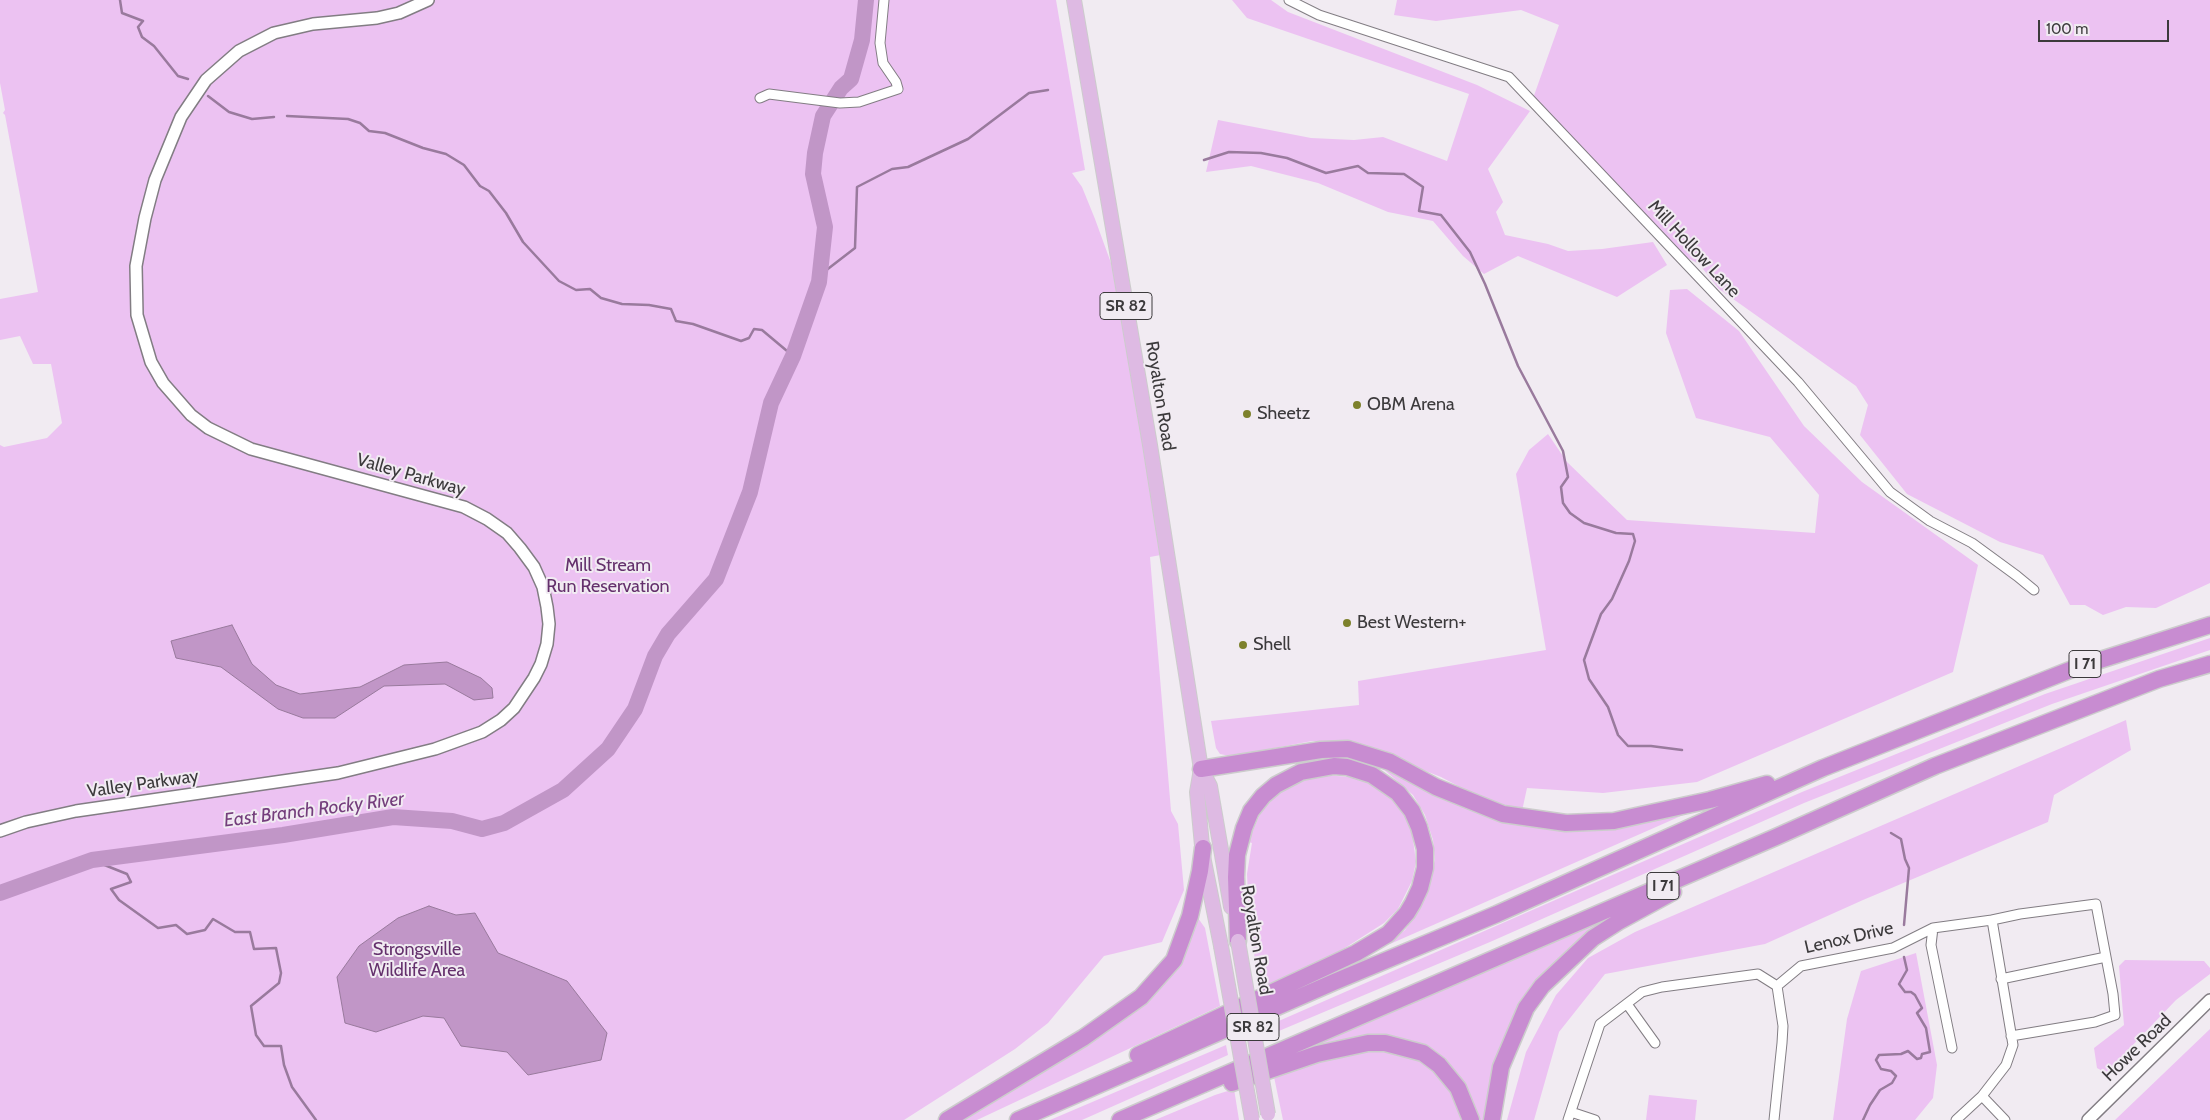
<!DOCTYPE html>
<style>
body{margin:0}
#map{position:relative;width:2210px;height:1120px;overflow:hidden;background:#f1ebf2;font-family:Cabin,sans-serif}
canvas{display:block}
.scale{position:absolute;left:2038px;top:20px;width:131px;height:22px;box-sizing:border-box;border:2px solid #3c3a3c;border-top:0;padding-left:6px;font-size:15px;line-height:18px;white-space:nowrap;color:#3c3a3c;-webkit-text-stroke:4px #f1ebf2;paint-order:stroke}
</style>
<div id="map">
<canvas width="2210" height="1120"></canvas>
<div class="scale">100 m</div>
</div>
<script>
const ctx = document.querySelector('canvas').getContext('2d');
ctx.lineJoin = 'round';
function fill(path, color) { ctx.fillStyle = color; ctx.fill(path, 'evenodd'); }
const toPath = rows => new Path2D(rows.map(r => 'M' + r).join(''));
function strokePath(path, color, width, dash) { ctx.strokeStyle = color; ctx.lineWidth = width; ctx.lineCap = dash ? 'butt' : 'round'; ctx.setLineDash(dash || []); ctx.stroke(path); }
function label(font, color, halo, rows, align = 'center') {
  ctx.font = font + ' Cabin,sans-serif'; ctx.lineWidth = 4; ctx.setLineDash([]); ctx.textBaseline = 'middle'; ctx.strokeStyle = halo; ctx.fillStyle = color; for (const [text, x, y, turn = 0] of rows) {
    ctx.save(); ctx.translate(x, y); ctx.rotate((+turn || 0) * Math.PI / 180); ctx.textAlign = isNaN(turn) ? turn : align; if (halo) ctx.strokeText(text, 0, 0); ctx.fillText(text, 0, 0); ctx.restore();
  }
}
fill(toPath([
 [0,0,1056,0,1085,170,1072,173,1082,187,1095,219,1111,263,1123,308,1166,554,1150,557,1171,811,1178,824,1184,890,1162,942,1104,956,1048,1023,1015,1049,904,1120,0,1120,0,445,4,447,47,438,62,423,51,364,33,364,20,336,0,340,0,299,38,292,5,115,3,113,5,110,0,83],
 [1232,0,1271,0,1288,12,1477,85,1530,111,1488,169,1503,202,1496,212,1505,235,1548,244,1568,251,1602,249,1653,242,1667,265,1617,297,1518,256,1484,274,1463,256,1433,221,1388,212,1318,183,1251,166,1206,172,1218,120,1311,138,1354,140,1383,137,1447,161,1469,94,1247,18],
 [1397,0,2210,0,2210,583,2156,608,2126,607,2103,615,2085,605,2070,605,2043,555,2000,542,1907,494,1860,435,1868,405,1856,386,1719,289,1699,264,1671,249,1531,104,1559,25,1521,10,1436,21,1394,15],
 [1687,289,1739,331,1804,426,1862,482,1978,565,1953,672,1697,782,1603,793,1527,788,1522,811,1492,804,1441,777,1372,750,1353,741,1312,741,1243,754,1230,756,1220,754,1216,748,1211,721,1359,705,1358,681,1546,650,1516,474,1529,450,1548,434,1567,462,1627,520,1815,533,1819,495,1770,437,1696,418,1666,333,1670,290],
 [2210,638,2210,650,2052,704,1804,803,1490,942,1267,1036,1265,1027,1802,792,2045,694],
 [2126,720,2131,750,2054,795,2048,822,1863,900,1765,944,1605,974,1559,1032,1534,1120,1507,1120,1526,1052,1556,995,1588,958,1635,932],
 [1381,767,1522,822,1706,805,1390,944,1389,942,1405,930,1423,903,1435,860,1433,840,1425,815,1413,795],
 [1323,775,1351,777,1369,782,1393,798,1403,812,1412,832,1416,862,1412,881,1398,909,1384,923,1334,955,1262,988,1256,968,1249,915,1247,874,1252,843,1248,842,1260,814,1277,794,1309,778],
 [1610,915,1612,920,1523,1005,1487,1120,1477,1120,1468,1089,1453,1069,1426,1049,1314,1049,1312,1046],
 [1198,918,1205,928,1220,1006,977,1120,951,1120,1057,1059,1184,951],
 [1916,953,1937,1065,1933,1098,1915,1120,1833,1120,1847,1019,1861,971],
 [2125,960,2204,961,2210,968,2210,974,2176,1000,2106,1073,2097,1068,2094,1048,2124,1025,2119,966],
 [2210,1029,2210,1120,2115,1120],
 [1226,1045,1228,1055,1082,1120,1050,1120],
 [1356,1048,1385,1049,1416,1056,1445,1075,1465,1120,1283,1120,1273,1072],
 [1234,1089,1239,1120,1155,1120,1215,1095],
 [1649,1095,1697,1100,1695,1120,1646,1120]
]), '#ecc2f2');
const water = toPath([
 [232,625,252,664,276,685,300,694,360,687,404,665,447,662,481,678,492,688,493,698,474,700,445,684,384,686,335,718,303,718,278,709,221,667,176,658,171,641,232,625],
 [429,906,456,915,475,913,498,953,567,981,607,1033,601,1060,528,1075,507,1052,461,1046,444,1018,423,1016,376,1032,345,1023,337,977,359,946,398,918,429,906]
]);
fill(water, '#c196c7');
strokePath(water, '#997a9d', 1);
strokePath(toPath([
 [120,0,122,13,143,21,138,27,142,37,154,46,178,76,188,79],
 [208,96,229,112,252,119,274,117],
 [287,116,348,119,360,123,369,131,385,133,423,148,446,154,464,165,480,186,489,191,506,213,523,242,559,281,576,290,590,289,601,298,622,304,649,305,671,309,676,321,693,324,741,341,749,338,754,329,762,330,793,356],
 [1204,160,1229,152,1261,153,1287,158,1326,173,1358,166,1368,173,1404,174,1423,187,1419,211,1441,215,1470,252,1485,284,1518,366,1563,451,1568,477,1561,487,1563,503,1570,513,1584,523,1616,533,1633,534,1635,541,1629,561,1612,599,1601,614,1584,660,1589,679,1608,707,1618,735,1628,746,1651,746,1682,750],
 [820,275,855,248,857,187,892,169,908,167,968,139,1029,93,1048,90],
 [1891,833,1901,839,1905,859,1909,868,1904,925],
 [92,860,127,874,131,882,111,889,119,900,158,928,176,925,187,934,205,930,213,919,235,932,250,932,254,949,276,948,281,973,279,983,251,1006,256,1035,264,1046,281,1046,284,1065,292,1087,316,1120],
 [1863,1120,1870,1105,1880,1090,1892,1083,1896,1076,1891,1071,1881,1069,1876,1060,1879,1055,1901,1054,1908,1051,1917,1059,1921,1058,1922,1054,1930,1052,1926,1028,1917,1013,1922,1008,1915,995,1911,992,1905,992,1899,984,1907,970,1904,957]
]), '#997a9d', 2.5);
strokePath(toPath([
 [0,893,92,860,283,835,393,817,452,821,482,829,504,823,563,790,608,749,635,709,655,656,668,634,716,579,750,492,771,403,793,356,819,282,825,227,813,174,815,153,823,116,841,88,851,79,862,40,866,0]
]), '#c196c7', 16);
const minor = toPath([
 [1289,0,1319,15,1509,77,1798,382,1890,492,1930,521,1972,543,2017,576,2034,590],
 [760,98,769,94,840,103,859,102,898,89,896,82,883,63,880,43,884,0],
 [2001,979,2106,957],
 [1777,986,1801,966,1893,948,1933,928],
 [1627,1004,1655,1043],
 [1952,1048,1931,945,1933,928,1992,920],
 [1982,1096,2006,1065,2013,1045,1992,920,2020,914,2096,904,2113,994,2115,1015,2095,1022,2011,1036],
 [1571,1112,1595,1120],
 [1568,1120,1600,1024,1642,992,1662,987,1758,974,1777,986],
 [1774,1120,1782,1043,1783,1026,1777,986],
 [1956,1120,1982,1096,2005,1120]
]);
const tertiary = toPath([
 [0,831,26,822,76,811,338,773,435,749,482,732,501,720,514,708,534,678,541,664,547,644,549,624,547,607,543,587,534,567,520,548,507,533,487,519,464,507,251,449,208,428,191,415,163,383,151,362,137,315,136,266,145,218,155,180,181,117,206,80,239,51,274,33,313,24,377,18,399,13,428,0],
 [2088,1120,2210,1000]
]);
const primary = toPath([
 [1074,0,1150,445,1201,769,1197,792,1203,856,1221,946],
 [1201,769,1210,786,1231,907]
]);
const motorway = toPath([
 [1201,769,1321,750,1348,749,1390,762,1436,787,1503,814,1566,823,1614,821,1641,815,1710,800,1767,784],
 [1138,1055,1356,953,1388,934,1407,913,1413,903,1420,888,1425,868,1425,849,1419,827,1412,811,1398,793,1372,775,1347,767,1334,766,1301,772,1276,785,1263,796,1251,811,1244,828,1237,855,1236,877,1238,941],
 [1232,1083,1317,1054,1368,1043,1385,1043,1423,1053,1439,1065,1458,1088,1471,1120],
 [947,1120,1083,1038,1141,997,1174,960,1190,916,1200,871,1203,848],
 [1018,1120,1334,982,1497,914,1823,768,2075,668,2210,625],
 [1120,1120,1776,837,1935,766,2159,679,2210,664],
 [1492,1120,1501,1067,1526,1008,1542,986,1593,938,1618,922,1673,892]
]);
strokePath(minor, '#827d83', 11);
strokePath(tertiary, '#827d83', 14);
strokePath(primary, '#ccc', 16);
strokePath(motorway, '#ccc', 19);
strokePath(minor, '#fff', 9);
strokePath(tertiary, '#fff', 11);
strokePath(primary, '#debae3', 14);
strokePath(motorway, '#c88cd1', 16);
const primaryBridge = toPath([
 [1238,941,1268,1114],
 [1221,946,1252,1119]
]);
strokePath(primaryBridge, '#ccc', 16, []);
strokePath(primaryBridge, '#debae3', 14);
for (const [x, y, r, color] of [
 [1357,405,5,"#7d812c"],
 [1247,414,5,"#7d812c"],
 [1347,623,5,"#7d812c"],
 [1243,645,5,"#7d812c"]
]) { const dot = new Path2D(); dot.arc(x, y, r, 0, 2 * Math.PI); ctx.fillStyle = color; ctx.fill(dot); strokePath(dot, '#f1ebf2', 2); }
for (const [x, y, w] of [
 [1126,306,52],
 [2085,664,32],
 [1663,886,32],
 [1253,1027,52]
]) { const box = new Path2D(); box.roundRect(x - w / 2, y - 13.5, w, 27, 4); ctx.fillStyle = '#f1ebf2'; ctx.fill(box); strokePath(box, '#3c3a3c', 1); }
label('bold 16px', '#3c3a3c', null, [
 ["SR 82",1126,306],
 ["I 71",2085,664],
 ["I 71",1663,886],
 ["SR 82",1253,1027]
]);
label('18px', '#3c3a3c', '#f1ebf2', [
 ["Mill Hollow Lane",1694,249,47],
 ["Royalton Road",1160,396,81],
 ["Valley Parkway",411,475,16],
 ["Valley Parkway",143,784,-8],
 ["Lenox Drive",1849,938,-13],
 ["Royalton Road",1256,940,80],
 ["Howe Road",2137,1048,-44]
]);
label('18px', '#3c3a3c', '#f1ebf2', [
 ["OBM Arena",1367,405],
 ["Sheetz",1257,414],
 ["Best Western+",1357,623],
 ["Shell",1253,645]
], 'left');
label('18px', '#64306c', '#f1ebf2', [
 ["Mill Stream",608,566],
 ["Run Reservation",608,587],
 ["Strongsville",417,950],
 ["Wildlife Area",417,971]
]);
label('italic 19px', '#743e7c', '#f1ebf2', [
 ["East Branch Rocky River",314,810,-7]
]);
</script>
